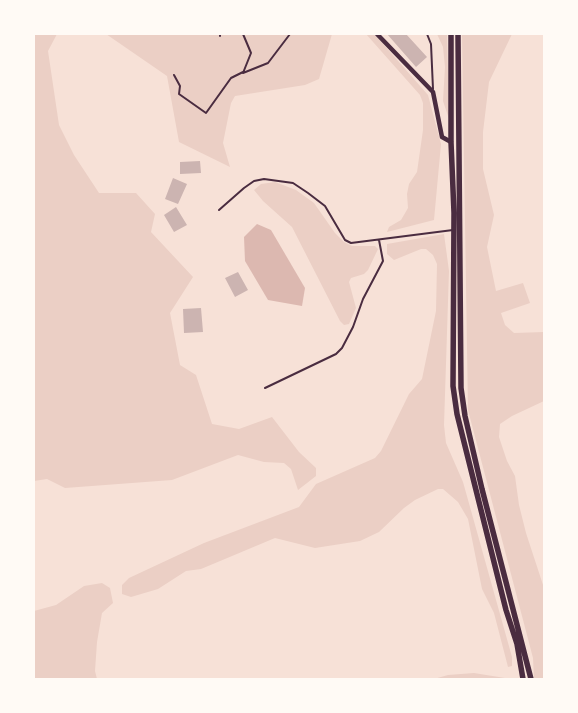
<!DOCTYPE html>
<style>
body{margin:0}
#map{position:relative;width:578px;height:713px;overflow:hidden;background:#f7e1d7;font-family:Inter,sans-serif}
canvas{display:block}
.frame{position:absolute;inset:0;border:35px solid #fffaf5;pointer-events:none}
</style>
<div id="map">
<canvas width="578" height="713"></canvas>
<div class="frame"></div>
</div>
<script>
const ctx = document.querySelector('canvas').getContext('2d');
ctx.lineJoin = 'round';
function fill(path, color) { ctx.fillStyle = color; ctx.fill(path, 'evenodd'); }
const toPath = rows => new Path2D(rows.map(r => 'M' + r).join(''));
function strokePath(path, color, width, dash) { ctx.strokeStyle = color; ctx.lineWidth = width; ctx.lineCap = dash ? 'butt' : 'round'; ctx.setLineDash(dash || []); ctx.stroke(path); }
fill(toPath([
 [34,34,57,34,48,51,59,125,74,155,99,193,136,193,155,214,151,232,193,277,170,313,180,365,196,375,212,424,239,429,272,417,299,452,316,468,316,476,298,490,291,469,284,463,264,462,238,455,172,480,65,488,47,479,34,481],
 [106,34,332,34,319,79,305,85,235,96,231,103,223,143,230,167,179,142,167,76],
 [366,34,374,34,377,37,428,95,441,144,434,220,387,232,389,227,401,220,408,208,407,194,409,184,417,172,423,130,423,103,420,95],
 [437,34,447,34,449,119,443,101,445,67,443,47],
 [462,34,512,34,489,82,483,132,483,169,494,215,487,247,496,291,523,283,530,303,501,313,505,325,514,333,544,332,544,401,512,416,500,424,499,437,507,461,515,476,519,505,526,533,544,588,544,679,534,679,533,658,468,410],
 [275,182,296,190,314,203,335,233,344,242,352,246,375,246,378,249,368,270,364,274,351,278,349,282,356,308,349,324,344,325,340,321,292,227,263,201,254,190,261,184],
 [444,234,449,271,444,425,446,443,463,482,512,657,512,666,508,667,494,613,482,589,468,519,458,502,443,489,438,489,415,500,404,508,379,532,360,541,315,548,275,538,201,569,186,571,158,589,131,597,122,594,122,585,129,578,204,543,299,507,316,484,375,458,381,451,409,394,422,379,436,311,437,264,433,255,426,249,421,249,394,260,387,254,387,244],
 [102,583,110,588,113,603,102,613,97,642,95,671,97,679,34,679,34,611,56,605,84,586],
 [474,673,511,679,434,679,448,675]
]), '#ebcfc5');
fill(toPath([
 [257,224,271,230,305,288,302,306,268,300,245,261,244,237]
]), '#dcb8b0');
fill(toPath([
 [387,34,406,34,427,57,416,67],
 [200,161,201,173,180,174,180,162],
 [173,178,187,184,178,204,165,199],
 [176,207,187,225,174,232,164,215],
 [238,272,248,290,235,297,225,278],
 [201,308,203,332,184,333,183,309]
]), '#ccb4b1');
strokePath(toPath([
 [243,34,251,53,243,73,268,63,290,34],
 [427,34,431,44,433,89],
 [220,36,220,34],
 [174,75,180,86,179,94,206,113,231,78,243,72],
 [219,210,244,188,254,181,264,179,293,183,308,193,325,206,345,240,351,243,453,230],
 [265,388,336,354,342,348,353,327,363,299,383,261,379,240]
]), '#4a2c40', 2);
strokePath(toPath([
 [377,34,433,92,442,137,451,142]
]), '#4a2c40', 4.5);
strokePath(toPath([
 [451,34,451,142,454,213,453,386,457,414,506,610,517,644,523,679],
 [458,34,461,388,465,416,482,489,531,679]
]), '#4a2c40', 5.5);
</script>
